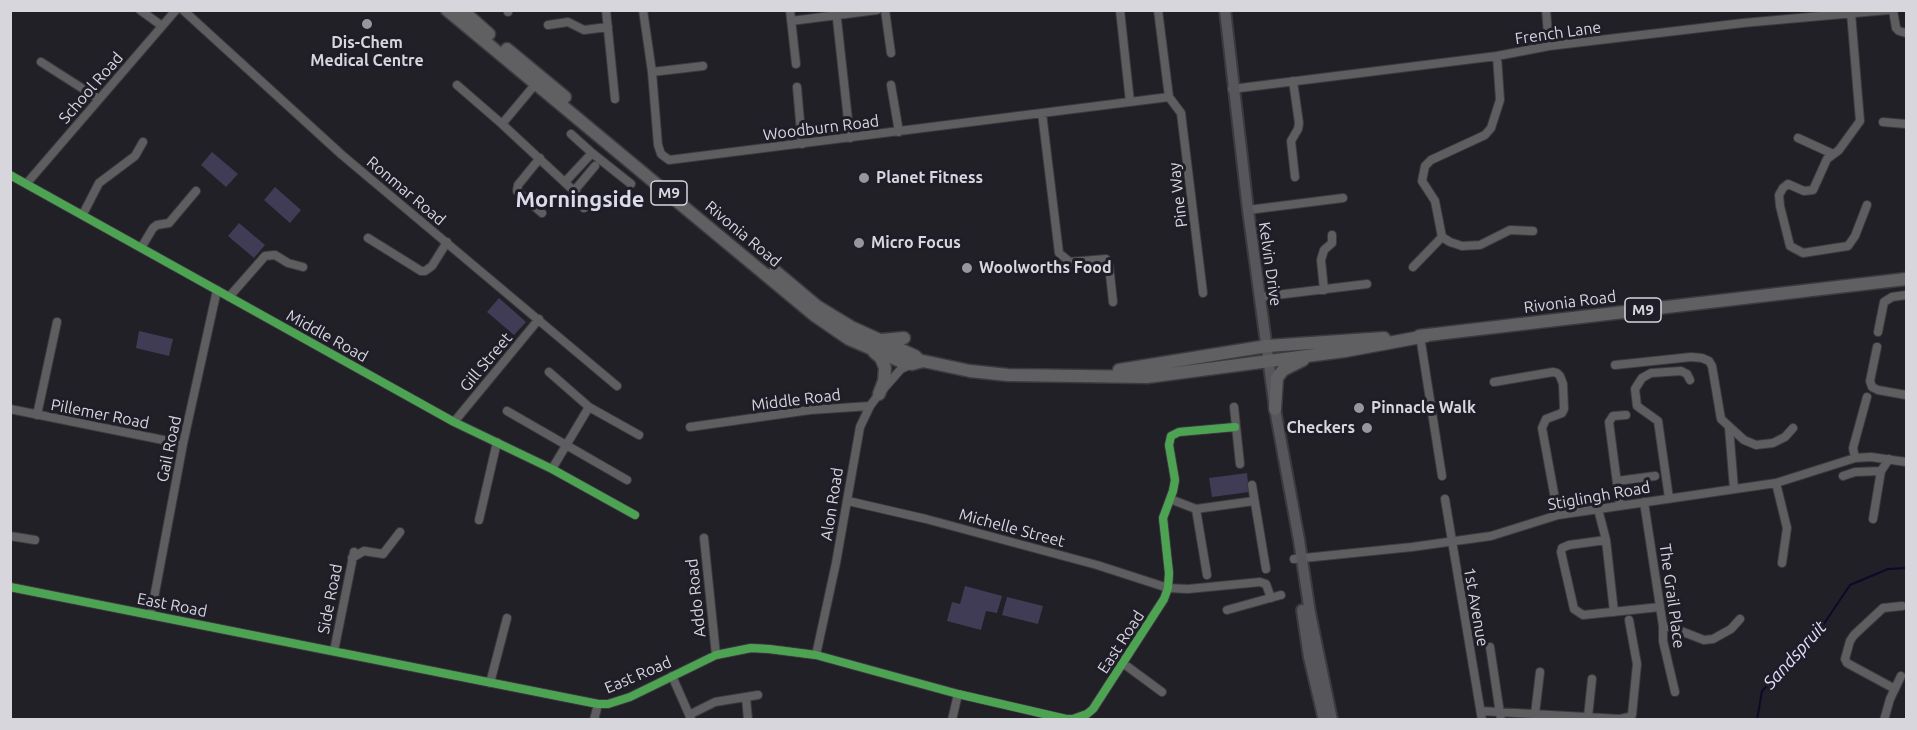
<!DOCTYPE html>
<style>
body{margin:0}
#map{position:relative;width:1917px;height:730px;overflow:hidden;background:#212026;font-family:Ubuntu,sans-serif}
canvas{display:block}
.frame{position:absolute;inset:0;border:12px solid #d7d6dd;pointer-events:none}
</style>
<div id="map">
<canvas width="1917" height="730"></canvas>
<div class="frame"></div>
</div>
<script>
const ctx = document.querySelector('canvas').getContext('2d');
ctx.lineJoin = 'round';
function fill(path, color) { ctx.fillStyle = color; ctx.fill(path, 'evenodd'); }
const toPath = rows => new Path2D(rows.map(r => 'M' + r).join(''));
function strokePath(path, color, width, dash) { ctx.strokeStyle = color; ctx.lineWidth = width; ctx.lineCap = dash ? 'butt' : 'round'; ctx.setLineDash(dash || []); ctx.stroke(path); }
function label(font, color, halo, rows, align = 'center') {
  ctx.font = font + ' Ubuntu,sans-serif'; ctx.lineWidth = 6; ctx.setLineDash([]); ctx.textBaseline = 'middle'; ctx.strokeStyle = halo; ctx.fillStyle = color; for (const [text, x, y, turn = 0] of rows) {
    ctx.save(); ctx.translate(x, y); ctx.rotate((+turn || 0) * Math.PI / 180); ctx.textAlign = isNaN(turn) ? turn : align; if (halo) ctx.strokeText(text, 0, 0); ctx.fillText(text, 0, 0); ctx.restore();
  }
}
fill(toPath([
 [212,152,238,174,226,187,201,165],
 [275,187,301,210,290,223,264,200],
 [239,223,265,245,254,258,228,236],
 [499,298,526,322,514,335,487,312],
 [139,331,173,339,169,356,136,348],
 [1247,473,1249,492,1212,497,1209,478],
 [965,586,1002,596,997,613,986,611,981,630,947,621,952,602,960,604],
 [1007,597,1043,606,1038,624,1002,615]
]), '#403c56');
strokePath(toPath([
 [1757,720,1762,691,1813,640,1850,585,1888,569,1906,568]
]), '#12062b', 2);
const minor = toPath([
 [140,10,162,26],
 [183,10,342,155,617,386],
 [606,10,615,99],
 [643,10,652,72,658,145,661,154,669,160,1169,97],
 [790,10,796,64],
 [836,10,850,138],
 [885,10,891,53],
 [1120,10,1130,102],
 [1158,10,1169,97],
 [1546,10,1549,46],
 [1893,10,1896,28,1899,31,1906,33],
 [508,12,508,10],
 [1851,13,1860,121,1839,150,1827,159,1813,190,1804,191,1788,184,1783,188,1779,195,1780,206,1790,246,1803,253,1848,246,1855,236,1867,205],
 [791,21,877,10],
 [548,25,568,22,584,30,608,27],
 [1497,56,1500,100,1491,128,1485,135,1431,160,1425,166,1422,181,1435,201,1442,237,1450,242,1462,246,1480,245,1510,230,1533,231],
 [41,62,99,99],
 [652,72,703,66],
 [538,81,502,124,574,191,582,200,584,208],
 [1293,81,1299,123,1298,129,1291,141,1295,177],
 [457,85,502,124],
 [891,85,899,132],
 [797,87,802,144],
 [1232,89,1497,56,1549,46,1743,23,1888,10],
 [1169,97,1181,113,1203,293],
 [1042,113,1059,253,1070,262,1106,259,1109,265,1113,302],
 [1883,122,1906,124],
 [571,134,592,153],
 [1798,138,1833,154],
 [540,158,518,185,517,191,542,213],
 [10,175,454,422,552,469,635,515],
 [565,182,592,153,631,184],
 [27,183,176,10],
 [574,191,595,166],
 [1248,210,1343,198],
 [83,214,99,183,135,156,143,142],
 [368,238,421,271,425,271,432,266,447,242],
 [141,248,153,228,157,225,169,223,196,191],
 [1413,267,1442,237],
 [1324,290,1321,260,1324,250,1332,243,1332,235],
 [229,297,265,256,275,255,288,263,303,267],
 [1260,297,1367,284],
 [1878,332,1884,302,1892,297,1906,295],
 [1420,336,1442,476],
 [1877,347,1870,381,1872,387,1878,390,1906,395],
 [1615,365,1691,357,1702,358,1709,361,1712,366,1721,419,1744,440,1756,445,1773,443,1785,437,1793,428],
 [549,372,589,407,639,435],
 [1494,382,1553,372,1557,373,1560,376,1563,384,1564,409,1562,413,1546,419,1542,428,1558,515],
 [1234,407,1240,464],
 [10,409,183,444],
 [507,411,627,480],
 [37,415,57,322],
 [454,422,539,319],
 [690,427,810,410,870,406],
 [1729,427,1734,489],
 [1855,458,1853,448,1867,397],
 [552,469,589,407],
 [1843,476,1855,472,1881,471],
 [1617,481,1655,476],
 [1776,483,1787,528,1782,563],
 [1252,485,1266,569],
 [1669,498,1658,421,1637,406,1635,389,1642,378,1651,373,1681,371,1687,374,1690,380],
 [1170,499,1196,509,1254,501],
 [1445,499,1482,720],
 [848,501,926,519,1097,565,1168,588,1188,589,1260,582,1266,584,1271,598],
 [1644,502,1663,626,1663,641,1675,692],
 [1620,506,1609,422,1613,416,1626,415],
 [1196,509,1207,575],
 [1598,509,1606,540,1614,612],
 [1873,519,1881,471,1889,459],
 [479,520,497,442],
 [10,536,35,540],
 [704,538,716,655],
 [1606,540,1569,545,1562,548,1561,552,1574,609,1583,615,1660,607],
 [352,558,364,551,383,554,400,532],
 [1294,559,1412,547,1491,536,1558,515,1776,483,1855,458,1871,457,1906,462],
 [10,587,598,704,608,704,630,697,716,655,751,648,769,649,816,655,958,694,1066,719,1073,719,1087,714,1093,709,1164,599,1168,588,1169,573,1163,518,1173,491,1175,480,1169,445,1171,436,1179,432,1235,427],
 [1227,610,1281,595],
 [151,614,183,444,217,290],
 [1663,626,1673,628,1704,640,1713,639,1731,629,1740,619],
 [1490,647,1501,720],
 [334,651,354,552],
 [816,655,836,563,860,427,870,406,879,394,901,369,912,364],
 [1124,664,1162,692],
 [672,676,691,719],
 [490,683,507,618],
 [1895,689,1847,663,1845,659,1850,641,1854,635,1883,608,1902,606],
 [746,697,748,720],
 [1481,711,1620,719,1629,717,1632,715,1637,664,1629,620],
 [1535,714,1540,672],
 [689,715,715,702,758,695],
 [1588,717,1592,679],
 [594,720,598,704],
 [952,720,958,694],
 [1884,720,1890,699,1901,676]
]);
const secondary = toPath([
 [1225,10,1248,210,1275,409,1299,540,1310,613,1332,720],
 [1302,610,1309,657,1324,720]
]);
const primary = toPath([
 [447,10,814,315,849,339,900,361,912,364,923,361,970,371,1008,375,1147,377,1345,351,1426,336],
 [462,10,489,34],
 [507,49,565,97],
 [775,271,818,307,851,327,915,356,920,361],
 [1419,336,1906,279],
 [881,340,904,338],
 [874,352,881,358,885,368,884,381,879,394],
 [1119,370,1267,346,1384,338],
 [1275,409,1277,378,1283,370,1303,360]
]);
strokePath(minor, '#3b3a3f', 10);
strokePath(secondary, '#3b3a3f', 14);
strokePath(primary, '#3b3a3f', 15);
strokePath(minor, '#5e5e60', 8);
strokePath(secondary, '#57575b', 10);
strokePath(primary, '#606062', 12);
strokePath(toPath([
 [10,175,454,422,552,469,635,515],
 [10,587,598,704,608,704,630,697,716,655,751,648,769,649,816,655,958,694,1066,719,1073,719,1087,714,1093,709,1164,599,1168,588,1169,573,1163,518,1173,491,1175,480,1169,445,1171,436,1179,432,1235,427]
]), '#4ca352', 8);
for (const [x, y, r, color] of [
 [367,24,6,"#97969d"],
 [864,178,6,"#97969d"],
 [859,243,6,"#97969d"],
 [967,268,6,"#97969d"],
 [1359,408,6,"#97969d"],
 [1367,428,6,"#97969d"]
]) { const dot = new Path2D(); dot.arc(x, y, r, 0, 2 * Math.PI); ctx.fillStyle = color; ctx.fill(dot); strokePath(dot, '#1f1e28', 2); }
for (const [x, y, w] of [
 [669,193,36],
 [1643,310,36]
]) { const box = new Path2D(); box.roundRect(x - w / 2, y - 12, w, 24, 4.5); ctx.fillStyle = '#1f1e28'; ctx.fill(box); strokePath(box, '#d7d6dd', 1.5); }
label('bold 15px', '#d7d6dd', null, [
 ["M9",669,193],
 ["M9",1643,310]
]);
label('16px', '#d7d6dd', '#1f1e28', [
 ["French Lane",1558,33,-8],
 ["School Road",91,88,-49],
 ["Woodburn Road",821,128,-7],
 ["Ronmar Road",406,191,40],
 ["Pine Way",1178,195,-97],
 ["Rivonia Road",743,234,40],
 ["Kelvin Drive",1270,264,82],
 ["Rivonia Road",1570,302,-7],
 ["Middle Road",327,336,29],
 ["Gill Street",486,362,-50],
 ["Middle Road",796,400,-7],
 ["Pillemer Road",100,414,11],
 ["Gail Road",169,449,-78],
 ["Stiglingh Road",1599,496,-10],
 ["Alon Road",832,504,-81],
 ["Michelle Street",1012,528,15],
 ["The Grail Place",1672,596,82],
 ["Addo Road",696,598,-96],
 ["Side Road",330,599,-79],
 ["East Road",172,605,11],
 ["1st Avenue",1476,607,80],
 ["East Road",1121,642,-57],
 ["East Road",638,675,-23]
]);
label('bold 16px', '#d7d6dd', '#1f1e28', [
 ["Dis-Chem",367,43,"center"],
 ["Medical Centre",367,61,"center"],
 ["Planet Fitness",876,178],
 ["Micro Focus",871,243],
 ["Woolworths Food",979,268],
 ["Pinnacle Walk",1371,408],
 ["Checkers",1355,428,"right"]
], 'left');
label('italic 18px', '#e2defe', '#1f1e28', [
 ["Sandspruit",1795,655,-48]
]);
label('bold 22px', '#dcdbea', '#1f1e28', [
 ["Morningside",580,200]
]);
</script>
